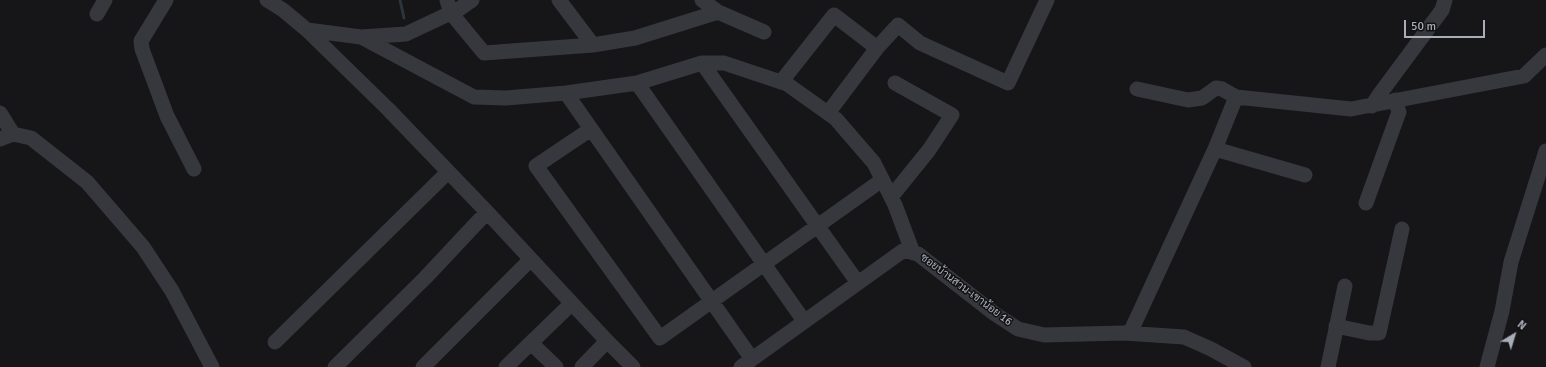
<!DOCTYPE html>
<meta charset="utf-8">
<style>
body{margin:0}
#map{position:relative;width:1546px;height:367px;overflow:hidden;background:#161618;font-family:Signika,sans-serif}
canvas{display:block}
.north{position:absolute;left:1494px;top:315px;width:40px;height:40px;-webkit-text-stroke:3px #111113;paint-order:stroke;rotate:38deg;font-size:11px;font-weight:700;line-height:16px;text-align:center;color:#a8adb8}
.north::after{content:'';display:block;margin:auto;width:14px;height:18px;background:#a8adb8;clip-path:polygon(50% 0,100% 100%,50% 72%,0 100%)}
.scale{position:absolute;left:1404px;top:20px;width:81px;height:18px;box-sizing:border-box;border:2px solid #a8adb8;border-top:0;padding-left:5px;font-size:12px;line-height:14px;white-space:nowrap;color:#a8adb8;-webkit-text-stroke:3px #111113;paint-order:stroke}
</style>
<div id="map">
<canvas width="1546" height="367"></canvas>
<div class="north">N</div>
<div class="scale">50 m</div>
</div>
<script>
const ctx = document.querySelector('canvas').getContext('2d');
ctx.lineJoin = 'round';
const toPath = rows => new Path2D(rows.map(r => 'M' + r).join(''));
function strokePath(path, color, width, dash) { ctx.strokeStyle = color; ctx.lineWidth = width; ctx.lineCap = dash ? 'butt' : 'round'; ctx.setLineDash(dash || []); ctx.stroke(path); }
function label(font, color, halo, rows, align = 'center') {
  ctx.font = font + ' Signika,Sarabun,sans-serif'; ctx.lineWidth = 3; ctx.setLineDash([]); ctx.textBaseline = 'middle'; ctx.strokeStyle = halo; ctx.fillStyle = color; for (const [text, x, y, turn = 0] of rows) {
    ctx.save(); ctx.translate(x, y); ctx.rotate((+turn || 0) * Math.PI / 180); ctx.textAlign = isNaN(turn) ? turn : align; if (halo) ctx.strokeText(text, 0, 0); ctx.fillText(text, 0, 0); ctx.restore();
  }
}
strokePath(toPath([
 [400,0,404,18]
]), '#2c353c', 3);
strokePath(toPath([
 [166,0,141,41,142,49,167,116,194,169],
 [267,0,283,10,307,30,388,109,487,212,607,341,633,367],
 [447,0,451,13,484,53,593,45,635,38,718,12],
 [559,0,593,45],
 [702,0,718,12,764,32],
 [97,14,105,0],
 [307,30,361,37,406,34,459,9,472,0],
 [361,37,474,97,506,98,566,93,637,83,702,63,724,63,787,84,836,119,874,163,895,205,913,253],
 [702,63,858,283],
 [781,82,834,15,877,48],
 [637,83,804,321],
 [1137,89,1188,100,1202,98,1216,88,1222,89,1236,97,1351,109,1524,76,1546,55],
 [566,93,752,359],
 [1372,106,1379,95,1442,10,1445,0],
 [0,113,13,134],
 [828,113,877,48,898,25,920,43,1008,83,1047,0],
 [591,129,536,166,660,338,882,180],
 [0,139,13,134,31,138,87,182,143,247,172,291,212,367],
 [1215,149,1305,175],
 [891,197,929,150,952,115,895,83],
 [1366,203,1396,120,1399,112,1395,100],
 [1336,326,1369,333,1379,333,1402,229],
 [1130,333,1215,149,1236,97],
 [275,342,448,172],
 [531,343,556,367],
 [335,367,426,277,487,212],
 [423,367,530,260],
 [506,367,571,304],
 [582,367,607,341],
 [741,367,904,250,918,254,995,314,1018,329,1044,335,1124,333,1184,337,1211,349,1244,367],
 [1328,367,1345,286],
 [1487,367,1502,311,1511,262,1546,151]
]), '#37383d', 15);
label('11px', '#a8adb8', '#111113', [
 ["ซอยบ้านสวน-เขาน้อย 16",966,290,37]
]);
</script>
